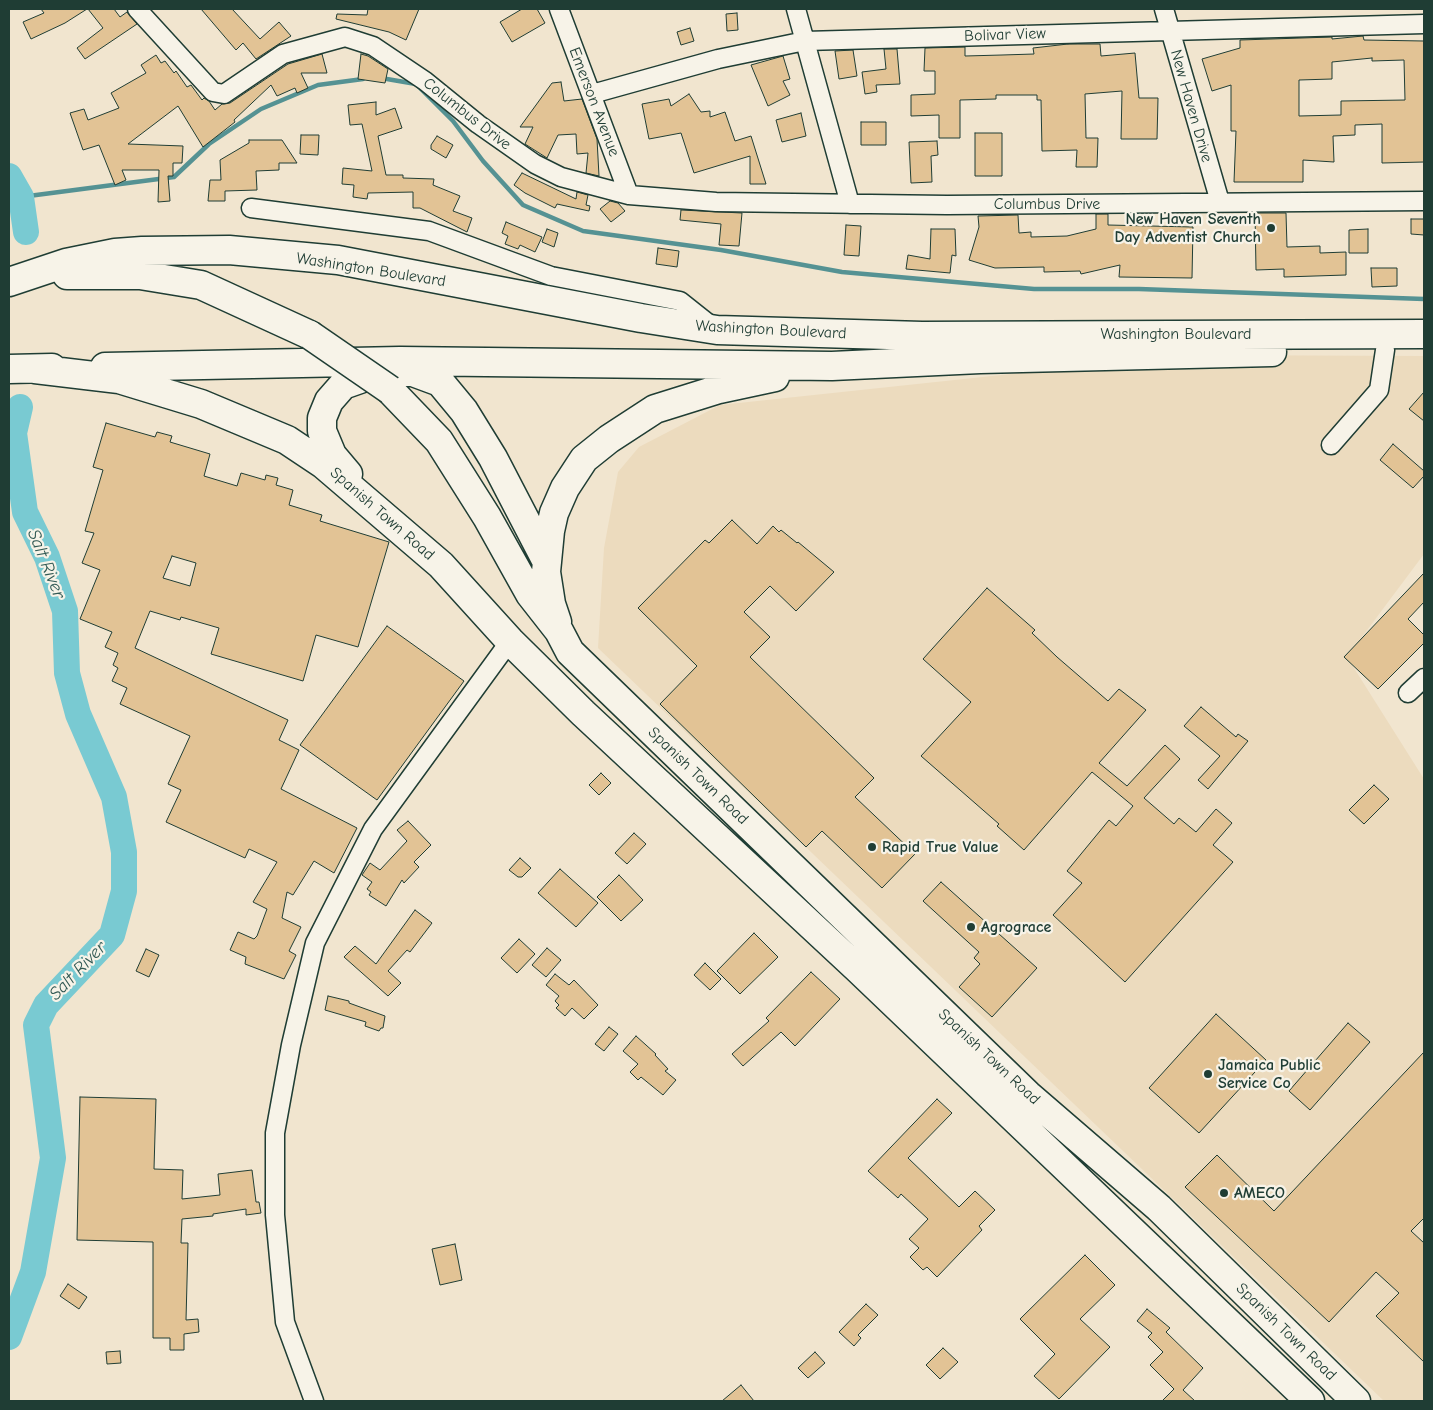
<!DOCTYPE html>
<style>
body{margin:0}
#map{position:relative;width:1433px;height:1410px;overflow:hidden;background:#f1e5cf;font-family:"Comic Neue",sans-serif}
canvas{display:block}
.frame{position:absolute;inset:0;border:10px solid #1f3d34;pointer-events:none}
</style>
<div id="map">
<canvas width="1433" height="1410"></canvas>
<div class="frame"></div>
</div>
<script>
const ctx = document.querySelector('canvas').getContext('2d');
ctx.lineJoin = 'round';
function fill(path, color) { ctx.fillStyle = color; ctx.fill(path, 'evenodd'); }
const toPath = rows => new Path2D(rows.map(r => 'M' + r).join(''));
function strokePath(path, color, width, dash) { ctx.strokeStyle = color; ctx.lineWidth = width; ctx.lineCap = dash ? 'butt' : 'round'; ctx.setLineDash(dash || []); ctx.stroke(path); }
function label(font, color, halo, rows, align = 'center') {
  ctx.font = font + ' "Comic Neue",sans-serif'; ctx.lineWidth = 4.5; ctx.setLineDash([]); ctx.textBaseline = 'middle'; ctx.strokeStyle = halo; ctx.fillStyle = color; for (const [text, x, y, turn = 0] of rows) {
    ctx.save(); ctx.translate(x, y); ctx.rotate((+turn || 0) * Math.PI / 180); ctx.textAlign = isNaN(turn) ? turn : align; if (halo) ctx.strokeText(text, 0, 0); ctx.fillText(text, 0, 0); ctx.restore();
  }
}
fill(toPath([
 [1189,355,1424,356,1424,554,1347,657,1424,779,1424,1401,1384,1401,598,648,604,548,618,472,639,447,720,405]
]), '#ecdbbe');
strokePath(toPath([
 [381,78,416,84,453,121,483,161,523,205,583,231,721,250,842,272,1034,289,1139,289,1424,299],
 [21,197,174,177,209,144,261,109,318,85,363,79]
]), '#559293', 4.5);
strokePath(toPath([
 [9,176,21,197,26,232],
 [9,1337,33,1272,53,1158,36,1025,46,1005,112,935,124,891,124,852,114,797,78,714,67,673,65,611,47,557,25,512,14,433,20,407]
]), '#79cad2', 26);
const building = toPath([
 [41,9,87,9,65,23,31,39,23,22,44,13,41,9],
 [88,9,114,9,120,17,127,12,137,24,85,59,77,48,103,28,88,9],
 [201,9,232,9,260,39,279,22,291,36,256,59,243,43,236,50,201,9],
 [368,9,419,9,406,40,389,32,336,19,337,14,367,15,368,9],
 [522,9,537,9,545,23,512,42,500,22,522,9],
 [737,13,738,30,727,31,726,14,737,13],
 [690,28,694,41,681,45,677,32,690,28],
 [1363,36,1364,40,1424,41,1424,162,1382,163,1382,124,1355,125,1355,135,1333,136,1334,162,1303,160,1303,182,1234,182,1236,131,1231,131,1231,85,1212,91,1202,59,1240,48,1240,40,1332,37,1332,39,1363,36],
 [1372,58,1372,61,1404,60,1405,100,1341,101,1341,115,1299,116,1299,80,1332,79,1332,62,1372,58],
 [1068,44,1100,44,1101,56,1135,53,1139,98,1158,98,1157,139,1121,139,1122,91,1085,94,1086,138,1098,138,1097,167,1076,167,1077,150,1042,151,1041,100,1037,100,1037,95,996,95,996,99,960,100,960,138,939,138,939,115,911,116,911,95,935,94,935,71,924,71,925,48,965,47,965,56,1002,55,1034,54,1033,48,1068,44],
 [884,49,897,49,900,84,876,85,877,92,865,94,862,72,886,69,884,49],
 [853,50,857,76,839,79,835,51,853,50],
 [322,54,327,73,301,73,308,88,297,93,295,88,277,96,271,85,234,120,235,122,203,147,178,106,128,144,183,146,182,163,173,163,173,176,168,176,170,201,158,202,159,170,122,170,126,180,115,185,99,145,83,150,70,113,84,109,88,120,119,108,111,93,146,73,141,65,156,55,161,63,165,61,174,73,176,71,187,87,191,85,202,100,204,98,209,101,215,110,222,104,230,103,288,64,322,54],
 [361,54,368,56,388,69,385,83,358,79,361,54],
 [783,56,790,79,783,81,790,95,768,106,751,65,783,56],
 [561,82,564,101,582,99,597,139,599,176,586,173,588,153,577,154,576,134,558,135,547,158,525,144,533,127,520,127,552,83,561,82],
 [689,94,701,112,710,111,710,117,725,112,735,141,751,136,766,184,750,184,750,156,694,173,681,133,649,139,642,104,669,99,671,106,689,94],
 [376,102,376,115,395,108,402,128,378,136,386,175,403,175,403,178,434,179,433,185,460,196,453,211,472,218,467,232,420,208,413,208,413,192,368,193,367,199,353,197,354,185,342,184,343,168,372,171,362,124,350,125,348,105,376,102],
 [801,113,806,136,782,142,776,120,801,113],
 [861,122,886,122,886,145,861,145,861,122],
 [975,133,1002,133,1002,176,975,176,975,133],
 [301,135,319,135,318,155,300,154,301,135],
 [437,136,453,145,446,158,431,149,431,145,437,136],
 [249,140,282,140,297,163,279,163,279,170,256,171,257,190,225,191,225,201,208,201,210,180,221,180,220,160,249,143,249,140],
 [937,141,938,155,931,156,932,182,911,183,909,142,937,141],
 [522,173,576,199,577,192,588,195,586,205,590,206,589,211,557,204,555,208,525,193,514,185,522,173],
 [610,201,618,203,625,211,611,222,600,209,610,201],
 [681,210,742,213,739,246,719,245,721,224,680,220,681,210],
 [1255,213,1286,213,1287,247,1320,246,1320,253,1346,252,1346,275,1284,277,1284,269,1256,270,1255,213],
 [1096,214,1108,214,1108,225,1193,227,1192,278,1119,277,1120,265,1081,274,1080,271,1044,272,1044,267,995,268,969,260,979,227,978,216,1018,215,1019,233,1031,232,1031,237,1067,236,1096,229,1096,214],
 [1411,219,1424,219,1424,235,1411,234,1411,219],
 [506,222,542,237,535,252,520,245,518,249,505,244,508,236,502,233,506,222],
 [846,225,861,226,859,256,844,255,846,225],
 [547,229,558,233,554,247,542,242,547,229],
 [931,229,955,229,956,256,952,255,950,273,906,269,908,255,930,259,931,229],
 [1368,229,1368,253,1349,253,1349,230,1368,229],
 [658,248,679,251,677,267,656,264,658,248],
 [1371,268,1397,268,1397,286,1372,287,1371,268],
 [1424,392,1424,421,1409,409,1424,392],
 [106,423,155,437,157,432,172,436,170,442,210,454,204,476,237,486,241,473,265,480,266,475,278,478,276,485,293,490,289,505,322,515,320,521,389,542,358,647,316,635,303,681,211,654,219,628,181,617,180,620,150,611,135,648,288,720,279,740,299,750,281,789,357,828,334,873,314,861,293,895,287,892,282,918,301,927,289,951,296,955,284,979,245,964,246,957,230,950,238,932,254,939,257,936,267,909,253,902,277,862,249,849,245,858,166,822,181,790,168,784,190,736,120,704,127,688,112,681,118,668,113,665,118,653,105,647,112,632,80,619,100,570,82,563,94,533,85,531,103,470,93,467,106,423],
 [172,556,196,563,190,586,163,578,172,556],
 [1393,444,1424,471,1424,476,1413,488,1380,460,1393,444],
 [732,520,757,544,773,526,779,532,781,530,797,543,798,542,834,572,796,611,770,586,744,612,770,637,750,657,874,778,855,797,915,854,882,888,822,831,806,847,660,704,697,666,638,608,705,540,709,543,732,520],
 [1424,573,1424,602,1408,619,1424,635,1424,643,1378,689,1344,657,1424,573],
 [987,588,1035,630,1032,633,1057,657,1108,701,1119,689,1146,710,1099,763,1127,786,1165,745,1180,759,1144,798,1174,824,1179,818,1196,832,1216,809,1232,823,1213,845,1233,862,1125,982,1053,915,1082,883,1067,871,1109,820,1116,826,1133,806,1092,772,1024,850,997,826,999,824,921,756,971,702,923,659,987,588],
 [387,626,464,681,377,800,300,745,387,626],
 [1201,707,1236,737,1238,734,1248,741,1208,789,1198,780,1220,756,1184,726,1201,707],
 [601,773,611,783,599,795,589,785,601,773],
 [1374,785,1389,799,1364,824,1349,810,1374,785],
 [408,821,431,845,414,862,419,867,404,883,402,880,386,906,369,895,371,892,367,889,372,882,362,875,370,863,380,870,407,841,397,830,408,821],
 [634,833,646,844,627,864,615,853,634,833],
 [520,858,531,868,522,877,518,877,509,870,520,858],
 [560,869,598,903,576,927,538,893,560,869],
 [619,875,643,900,621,921,597,897,619,875],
 [941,882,1037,968,992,1017,959,987,980,964,974,958,979,952,923,901,941,882],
 [415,910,432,923,410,952,407,950,388,971,401,983,388,996,344,957,355,946,376,964,415,910],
 [754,933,778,957,740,994,717,971,754,933],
 [519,939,535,954,517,973,501,958,519,939],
 [547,948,561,960,546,977,532,965,547,948],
 [146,949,159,955,149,977,136,971,146,949],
 [705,963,721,979,710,990,694,975,705,963],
 [811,972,840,999,795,1046,781,1032,743,1066,732,1054,769,1021,766,1018,811,972],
 [555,974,569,985,574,980,598,1005,584,1019,572,1008,565,1016,556,1008,559,1005,555,1001,559,996,546,985,555,974],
 [328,996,349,1001,349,1003,385,1016,383,1028,381,1028,379,1031,365,1026,366,1022,325,1010,328,996],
 [1216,1014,1266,1060,1199,1133,1149,1088,1216,1014],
 [1348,1023,1370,1042,1310,1110,1289,1091,1348,1023],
 [609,1027,618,1034,604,1051,595,1044,609,1027],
 [636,1036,656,1054,655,1055,668,1069,665,1071,676,1080,663,1095,641,1077,638,1080,630,1072,638,1064,623,1051,636,1036],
 [1424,1052,1424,1218,1411,1231,1424,1243,1424,1362,1376,1316,1399,1293,1376,1272,1329,1322,1185,1187,1217,1155,1274,1211,1424,1052],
 [80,1097,156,1099,154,1169,183,1170,182,1199,220,1195,218,1174,252,1170,256,1202,259,1202,261,1213,246,1215,246,1209,213,1214,213,1216,182,1219,181,1243,188,1243,186,1320,198,1319,199,1332,184,1334,184,1350,170,1350,170,1338,153,1338,153,1242,77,1240,80,1097],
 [937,1099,952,1113,908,1158,959,1207,975,1191,995,1210,979,1226,982,1230,937,1277,927,1267,923,1270,910,1257,919,1248,909,1239,928,1219,901,1194,898,1198,868,1171,937,1099],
 [455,1244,462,1280,440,1285,432,1249,455,1244],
 [1085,1255,1115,1285,1080,1319,1110,1347,1059,1399,1034,1376,1055,1354,1020,1319,1085,1255],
 [68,1284,87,1297,79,1309,60,1296,68,1284],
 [866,1304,878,1315,858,1335,861,1338,854,1346,839,1332,866,1304],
 [1147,1309,1170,1328,1166,1332,1203,1368,1183,1390,1195,1401,1162,1401,1174,1389,1150,1365,1163,1352,1148,1337,1152,1333,1137,1321,1147,1309],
 [943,1348,958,1362,940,1379,926,1365,943,1348],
 [120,1351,121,1363,107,1364,106,1352,120,1351],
 [815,1352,825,1363,808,1378,798,1368,815,1352],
 [741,1385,754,1401,722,1401,741,1385]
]);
fill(building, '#e2c395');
strokePath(building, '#1f3d34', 1);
const minor = toPath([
 [137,9,213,92,224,94,283,54,345,37,373,46,425,81,478,124,535,164,561,177,629,195,716,202,947,205,1424,201],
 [559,9,629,195],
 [796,9,850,204],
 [1164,9,1220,202],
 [592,94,718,59,805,41,1424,24],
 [251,208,429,231,551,276,680,301,714,328],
 [1331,445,1379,390,1385,350],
 [1408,693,1424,678],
 [314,1401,285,1322,275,1215,275,1133,291,1045,315,943,373,829,510,641]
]);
const trunk = toPath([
 [67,275,140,275,201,285,310,335],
 [9,282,66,263,115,253,142,251,229,250,338,260,641,318,717,330,922,336,1424,334],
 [105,367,400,361,832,366,980,359,1272,352],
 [9,369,52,368],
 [35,369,119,379,201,404,287,440,323,464,441,565,510,641,583,713,858,969,1310,1401],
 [390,390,439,441,487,517,530,594,559,631,570,652,1028,1095,1159,1208,1356,1401],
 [348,474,332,455,322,431,322,418,329,401,343,385,380,372,413,372,440,382,464,411,493,458,547,562],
 [557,622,551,604,546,572,550,531,554,513,565,488,584,459,609,439,655,409,719,389,775,377]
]);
strokePath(minor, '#1f3d34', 21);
strokePath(trunk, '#1f3d34', 31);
strokePath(minor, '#f7f3e8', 18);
strokePath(trunk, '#f7f3e8', 28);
const trunkBridge = toPath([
 [310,335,390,390]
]);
strokePath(trunkBridge, '#1f3d34', 31, []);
strokePath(trunkBridge, '#f7f3e8', 28);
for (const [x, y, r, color] of [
 [1271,228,5,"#1f3d34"],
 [872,847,5,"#1f3d34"],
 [971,927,5,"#1f3d34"],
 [1208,1074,5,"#1f3d34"],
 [1224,1193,5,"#1f3d34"]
]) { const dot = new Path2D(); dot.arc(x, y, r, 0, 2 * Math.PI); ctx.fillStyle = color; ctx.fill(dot); strokePath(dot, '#f7f3e8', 2); }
label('16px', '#1f3d34', '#f7f3e8', [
 ["Bolivar View",1005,35,-2],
 ["Emerson Avenue",594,102,69],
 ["New Haven Drive",1191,106,74],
 ["Columbus Drive",467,114,38],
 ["Columbus Drive",1047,204],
 ["Washington Boulevard",371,270,9],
 ["Washington Boulevard",771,330,3],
 ["Washington Boulevard",1176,334],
 ["Spanish Town Road",382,514,41],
 ["Spanish Town Road",698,776,44],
 ["Spanish Town Road",989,1057,43],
 ["Spanish Town Road",1286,1332,44]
]);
label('bold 16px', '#1f3d34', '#f7f3e8', [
 ["New Haven Seventh",1261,219,"right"],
 ["Day Adventist Church",1261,237,"right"],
 ["Rapid True Value",882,847],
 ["Agrograce",981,927],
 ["Jamaica Public",1218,1065],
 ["Service Co",1218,1083],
 ["AMECO",1234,1193]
], 'left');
label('italic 18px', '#315954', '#f7f3e8', [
 ["Salt River",46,564,68],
 ["Salt River",78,971,-46]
]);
</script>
